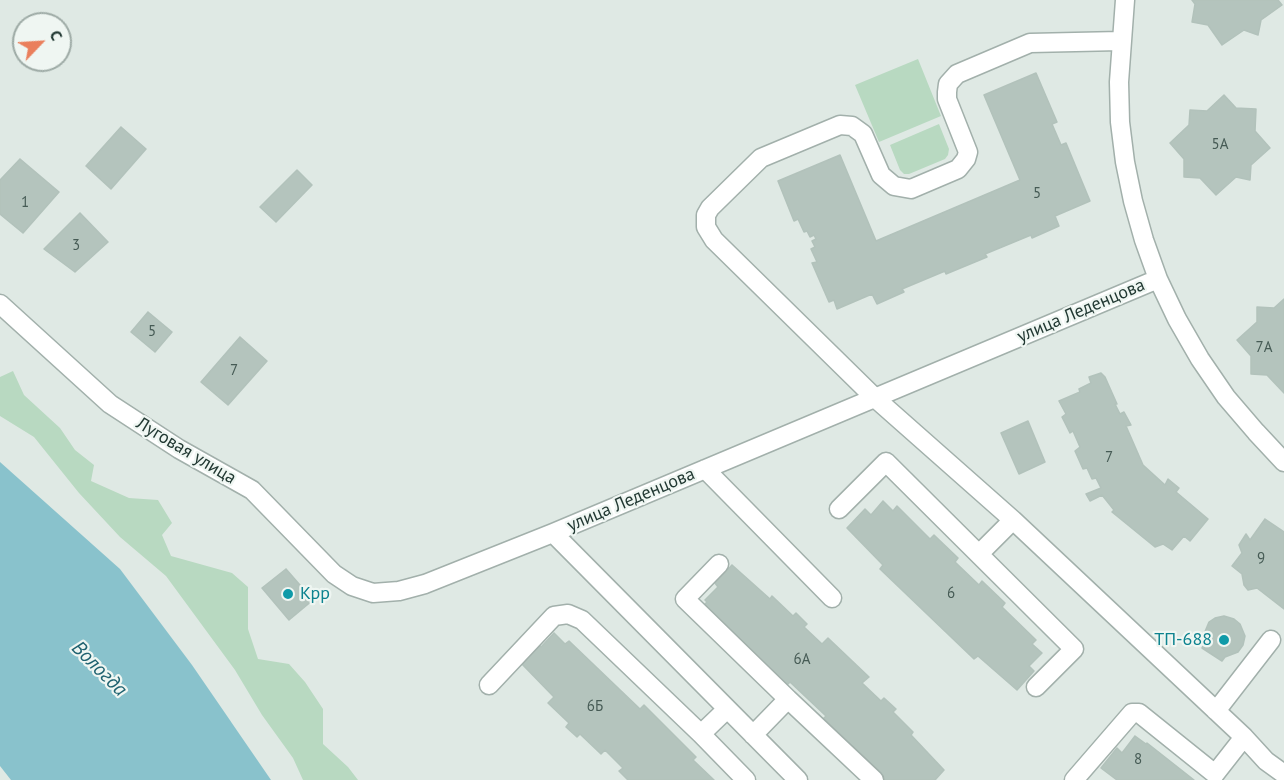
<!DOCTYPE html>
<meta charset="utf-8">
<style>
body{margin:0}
#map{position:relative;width:1284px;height:780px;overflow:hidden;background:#dfe9e4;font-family:"PT Sans",sans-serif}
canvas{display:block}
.north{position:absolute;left:12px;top:12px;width:60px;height:60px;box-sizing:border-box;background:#eff6f2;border:2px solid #9daaa5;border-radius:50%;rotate:65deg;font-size:16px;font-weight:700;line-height:24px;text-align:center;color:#213832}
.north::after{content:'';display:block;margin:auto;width:21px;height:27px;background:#ea7f5c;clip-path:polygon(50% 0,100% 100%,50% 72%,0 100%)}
</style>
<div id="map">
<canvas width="1284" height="780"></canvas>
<div class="north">С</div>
</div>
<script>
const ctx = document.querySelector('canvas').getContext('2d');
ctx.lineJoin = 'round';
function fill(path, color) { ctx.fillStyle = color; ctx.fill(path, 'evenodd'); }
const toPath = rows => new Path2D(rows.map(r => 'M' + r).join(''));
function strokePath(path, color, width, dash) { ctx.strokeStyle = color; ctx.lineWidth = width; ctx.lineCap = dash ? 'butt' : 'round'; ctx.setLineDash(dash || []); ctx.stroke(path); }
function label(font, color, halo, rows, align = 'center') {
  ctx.font = font + ' "PT Sans",sans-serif'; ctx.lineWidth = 4.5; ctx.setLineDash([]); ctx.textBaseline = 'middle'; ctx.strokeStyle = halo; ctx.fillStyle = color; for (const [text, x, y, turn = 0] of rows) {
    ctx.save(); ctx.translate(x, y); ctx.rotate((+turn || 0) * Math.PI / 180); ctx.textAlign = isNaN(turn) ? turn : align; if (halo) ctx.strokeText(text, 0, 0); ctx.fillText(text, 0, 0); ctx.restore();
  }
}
fill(toPath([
 [918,59,941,116,879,142,855,85],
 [939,124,949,149,948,155,945,159,909,174,904,174,900,170,890,145],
 [13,371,24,395,60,428,75,450,94,465,91,481,129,498,158,500,172,523,162,535,171,556,232,573,248,587,248,629,258,659,289,664,305,682,323,709,323,744,348,767,358,780,303,780,293,758,262,715,235,670,166,576,120,537,79,493,34,437,0,416,0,377]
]), '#b8d9c1');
fill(toPath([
 [0,462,120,569,192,665,271,780,11,780,0,766]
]), '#89c2cc');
const building = toPath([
 [1192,0,1278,0,1282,5,1261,20,1258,35,1244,30,1222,45,1208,25,1192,22,1195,4,1192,0],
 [1036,73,1057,122,1052,124,1061,145,1066,143,1090,201,1055,216,1059,226,1032,238,1031,235,985,254,987,257,946,274,945,271,902,289,904,292,877,304,872,294,837,309,834,300,829,302,812,263,817,262,811,249,815,247,812,241,816,239,814,235,810,237,807,231,804,232,798,219,794,221,778,181,840,155,876,241,1020,180,984,95,1036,73],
 [1224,95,1236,108,1256,109,1255,131,1270,148,1251,165,1250,180,1236,177,1216,195,1200,178,1184,177,1184,159,1170,143,1189,125,1190,110,1207,111,1224,95],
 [121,127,146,149,111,189,86,166,121,127],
 [20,159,59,192,23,233,0,214,0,180,20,159],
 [297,170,312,185,276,222,260,207,297,170],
 [80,213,108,242,75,272,44,249,80,213],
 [1284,299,1284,393,1267,375,1251,374,1251,356,1237,340,1257,322,1257,307,1274,308,1284,299],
 [148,312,172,332,155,352,131,332,148,312],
 [240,337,267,361,228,405,201,382,240,337],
 [1101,373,1105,377,1117,404,1115,404,1120,414,1124,412,1131,425,1126,426,1143,465,1165,485,1168,479,1179,488,1176,492,1208,519,1190,541,1184,536,1172,550,1163,544,1155,547,1112,512,1114,510,1102,495,1090,501,1086,494,1101,488,1096,478,1092,479,1087,468,1083,469,1075,451,1080,447,1073,431,1070,433,1062,417,1066,414,1059,401,1080,392,1079,389,1091,383,1089,377,1101,373],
 [1028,421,1045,462,1019,474,1001,433,1028,421],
 [883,501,893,511,897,506,930,539,934,535,958,558,955,562,979,585,982,581,1005,603,1002,607,1036,640,1032,644,1042,653,1029,666,1034,671,1017,690,978,656,974,659,880,569,883,565,847,528,865,509,871,515,883,501],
 [1265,519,1284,532,1284,609,1257,588,1248,590,1244,585,1242,574,1232,566,1242,553,1239,545,1246,534,1250,540,1265,519],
 [732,565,770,599,772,596,793,616,796,613,807,624,804,627,822,644,828,638,869,677,862,683,881,701,884,698,896,709,893,712,913,732,911,735,944,770,935,780,885,780,818,724,826,716,790,682,783,689,703,606,707,602,705,600,718,587,715,583,732,565],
 [286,569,313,600,289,620,262,588,286,569],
 [1224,616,1234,619,1240,624,1245,636,1243,645,1238,652,1225,657,1222,661,1202,648,1205,643,1204,634,1209,622,1215,618,1224,616],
 [554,633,565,644,569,641,640,709,644,705,696,757,693,760,714,780,628,780,619,771,623,768,605,750,601,754,580,734,577,737,566,727,569,723,548,703,554,697,519,661,537,643,541,647,554,633],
 [1135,736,1146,744,1147,743,1194,780,1117,780,1101,768,1117,748,1122,753,1135,736]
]);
fill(building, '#b4c4bd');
strokePath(building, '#b2c2bb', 1.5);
const minor = toPath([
 [1125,0,1119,82,1120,122,1125,162,1133,201,1144,240,1158,279,1177,319,1200,359,1226,397,1256,432,1284,462],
 [1120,41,1030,43,957,74,948,84,947,92,947,99,968,152,966,159,958,169,911,189,894,186,881,175,863,134,852,126,840,125,761,158,710,208,706,215,706,227,714,240,875,398,1013,520,1244,737,1266,761,1284,774],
 [0,304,110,404,179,449,252,490,334,574,352,586,373,593,399,591,425,584,553,533,1158,279],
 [705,469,832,598],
 [839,509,886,462,1074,649,1036,687],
 [553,533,798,780],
 [979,554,1013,520],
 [719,564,685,599,788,699],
 [489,685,554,616,568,614,582,620,701,734,727,709],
 [1216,711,1271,640],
 [701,734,746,780],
 [753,735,788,699,874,780],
 [1074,780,1132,713,1139,713,1215,774,1244,737]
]);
strokePath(minor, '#a2b0ab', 21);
strokePath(minor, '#fff', 18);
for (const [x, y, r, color] of [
 [288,594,6,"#0f9aa8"],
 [1224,640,6,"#0f9aa8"]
]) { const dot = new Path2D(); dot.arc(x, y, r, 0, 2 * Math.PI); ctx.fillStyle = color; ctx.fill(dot); strokePath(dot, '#eff6f2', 2); }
label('15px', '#465b55', null, [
 ["5А",1220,145],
 ["5",1037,194],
 ["1",25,203],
 ["3",76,246],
 ["5",152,332],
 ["7А",1264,348],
 ["7",234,371],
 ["7",1109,458],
 ["9",1261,559],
 ["6",951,594],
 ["6А",802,660],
 ["6Б",595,707],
 ["8",1138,760]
]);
label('18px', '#213832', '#eff6f2', [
 ["улица Леденцова",1081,311,-23],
 ["Луговая улица",186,451,31],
 ["улица Леденцова",631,500,-23]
]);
label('18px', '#0d838f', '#eff6f2', [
 ["Kpp",300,594],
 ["ТП-688",1212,640,"right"]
], 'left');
label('italic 20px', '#1f6270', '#eff6f2', [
 ["Вологда",99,669,45]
]);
</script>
